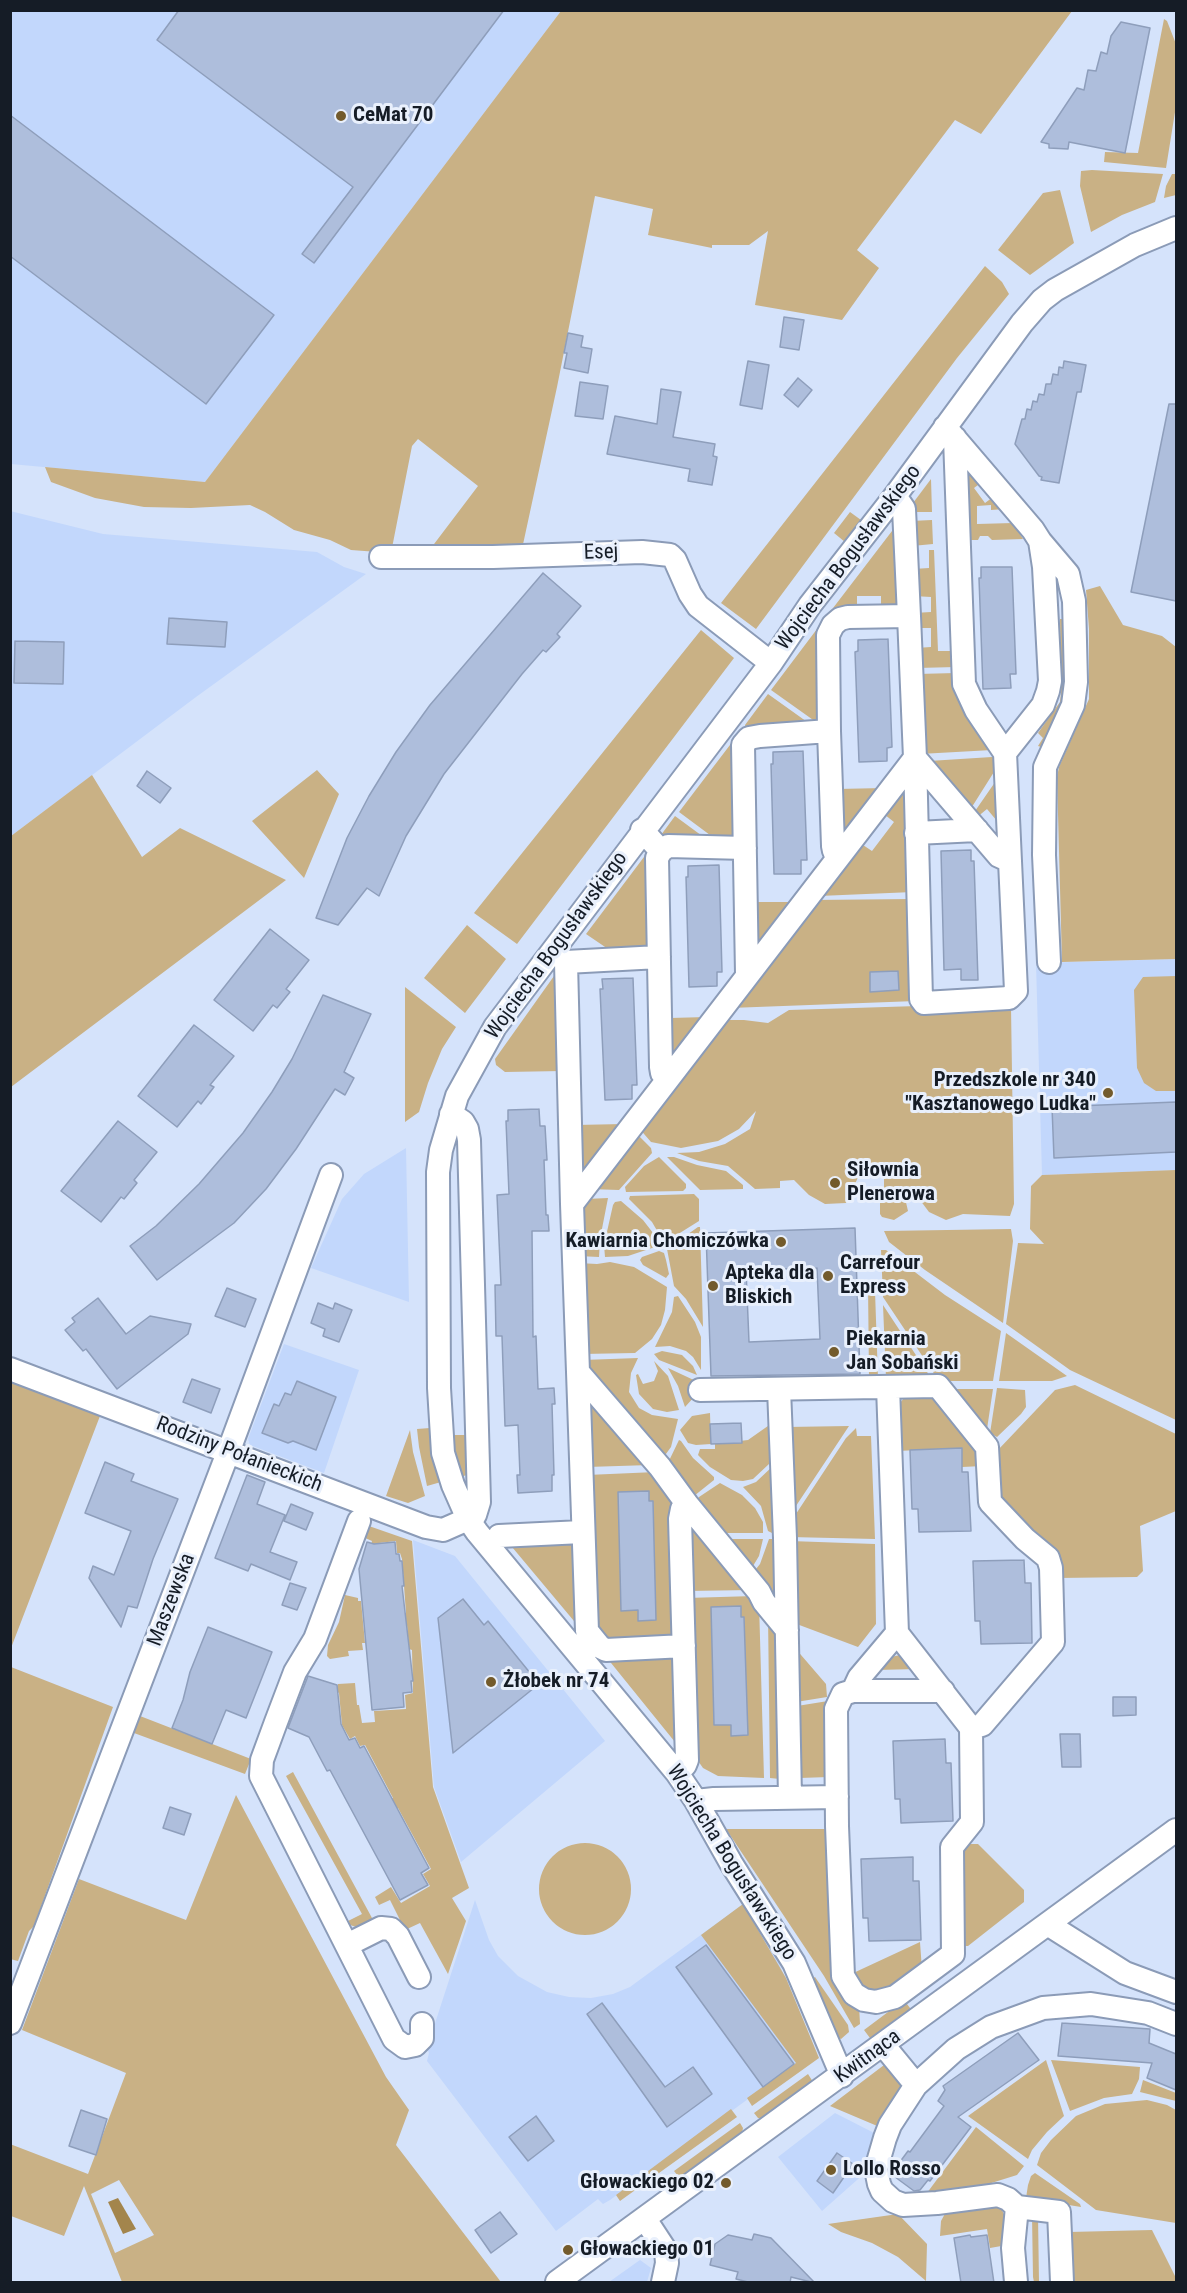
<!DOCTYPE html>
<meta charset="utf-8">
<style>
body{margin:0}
#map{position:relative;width:1187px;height:2293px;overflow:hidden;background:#d5e3fb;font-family:"Roboto Condensed",sans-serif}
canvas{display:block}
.frame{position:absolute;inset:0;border:12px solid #151c26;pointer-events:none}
</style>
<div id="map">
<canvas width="1187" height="2293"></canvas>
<div class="frame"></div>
</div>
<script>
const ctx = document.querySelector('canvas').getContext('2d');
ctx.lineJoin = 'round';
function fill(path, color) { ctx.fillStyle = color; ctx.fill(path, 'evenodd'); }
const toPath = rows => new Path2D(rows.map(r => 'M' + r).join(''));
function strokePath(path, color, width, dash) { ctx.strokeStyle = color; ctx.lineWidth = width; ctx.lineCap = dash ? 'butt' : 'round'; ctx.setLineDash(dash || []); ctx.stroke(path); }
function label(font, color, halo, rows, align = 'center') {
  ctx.font = font + ' "Roboto Condensed",sans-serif'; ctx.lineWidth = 6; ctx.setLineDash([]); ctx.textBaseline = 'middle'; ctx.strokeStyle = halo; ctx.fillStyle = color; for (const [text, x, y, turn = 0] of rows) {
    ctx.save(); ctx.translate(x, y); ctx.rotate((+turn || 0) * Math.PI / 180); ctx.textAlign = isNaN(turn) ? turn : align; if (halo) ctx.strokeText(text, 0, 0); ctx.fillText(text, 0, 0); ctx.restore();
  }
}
fill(toPath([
 [10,11,561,11,205,482,11,464],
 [10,511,103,534,317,552,344,567,366,574,196,697,11,836],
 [1176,959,1176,1170,1042,1175,1036,963],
 [406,1148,409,1302,311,1268,342,1199,364,1174],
 [284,1344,359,1370,324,1473,250,1445,248,1439],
 [413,1540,455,1556,605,1741,461,1862,434,1787],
 [475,1900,489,1940,498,1956,518,1976,547,1992,569,1997,591,1998,613,1994,630,1987,743,1904,778,1961,815,2050,610,2200,603,2204,598,2199,556,2231,427,2061,429,2053,427,2048],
 [835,2113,880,2136,866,2172,822,2211,778,2157],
 [640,2260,651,2268,647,2282,609,2282]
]), '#c2d7fc');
fill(toPath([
 [561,11,1072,11,981,134,955,120,857,250,879,268,842,320,755,305,768,231,749,245,712,245,712,248,648,235,653,209,595,196,557,387,522,549,428,552,478,486,418,439,412,446,391,553,351,550,330,540,294,530,265,512,250,505,191,508,144,507,95,498,51,482,45,467,205,482],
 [1164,19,1167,21,1176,44,1176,106,1166,168,1104,162,1105,152,1138,153],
 [1092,170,1163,174,1155,202,1122,215,1091,232,1080,186,1081,171],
 [1172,174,1176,174,1176,195,1164,198,1166,186],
 [1060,190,1074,243,1030,275,998,250,1043,193],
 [985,266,1002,282,1009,294,957,358,756,629,721,603],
 [963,463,986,479,974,488,985,503,997,494,1005,509,991,510,991,505,977,506,977,524,1013,523,1023,539,992,540,988,536,980,536,978,540,966,540],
 [931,479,932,512,910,512,910,507],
 [850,512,861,520,845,542,834,533],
 [932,520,933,544,912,546,911,521],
 [892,531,900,535,898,605,881,612,881,596,857,596,857,613,835,614,830,612],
 [929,550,934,550,938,651,956,651,956,667,917,668,916,648,931,647,931,628,915,628,914,613,931,612,931,597,913,596,913,569,929,568],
 [1100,586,1123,625,1162,636,1176,647,1176,959,1062,962,1057,777,1059,767,1089,699,1089,629,1086,590],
 [1060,619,1066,619,1068,693,1044,748,1038,746,1043,738,1038,733,1060,702,1061,693],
 [817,629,821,630,820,720,816,722,771,690],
 [701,630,734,658,517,944,474,913],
 [956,673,992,750,920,754,917,674],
 [768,694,810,724,746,732,745,725],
 [733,741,735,747,739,841,714,838,679,812],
 [992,757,996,757,999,764,970,810,929,761],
 [317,770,339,794,304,878,252,821],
 [92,775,142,857,180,828,286,880,11,1087,11,836],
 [1000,775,1002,827,987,809,976,818,973,814],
 [908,781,913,892,819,896,857,841,872,851,894,822,880,811],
 [884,788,843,842,837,789],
 [675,816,709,841,662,842,661,835],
 [650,849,650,943,640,950,611,951,586,934],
 [912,899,916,1001,730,1008,812,900],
 [753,902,796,902,758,951],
 [467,925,506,959,465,1013,424,978],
 [554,976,558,978,562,1071,505,1072,496,1065,495,1059],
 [1176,976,1176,1091,1156,1091,1144,1083,1137,1068,1134,990,1143,977],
 [405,987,456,1027,442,1049,428,1083,419,1112,405,1122],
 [918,1006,1011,1007,1014,1204,1010,1216,963,1214,946,1220,929,1212,914,1192,905,1198,908,1211,894,1220,882,1217,880,1214,880,1199,884,1199,884,1170,862,1169,846,1203,825,1204,809,1195,794,1180,780,1181,780,1188,755,1189,728,1166,699,1161,677,1153,699,1152,725,1144,750,1129,756,1111,739,1129,718,1141,681,1148,651,1142,638,1127,726,1020,744,1020,768,1023,789,1010],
 [707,1017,670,1064,670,1018],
 [624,1124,580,1182,575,1125],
 [637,1134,651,1148,652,1153,619,1190,589,1189],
 [659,1157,686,1184,686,1188,683,1191,626,1192,625,1187,644,1166],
 [667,1157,674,1157,697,1165,726,1171,743,1185,743,1189,700,1190],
 [1176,1170,1176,1420,1070,1370,1006,1324,1018,1243,1044,1244,1030,1229,1031,1186,1042,1175],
 [694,1194,699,1199,699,1221,667,1241,663,1241,652,1222,629,1199,630,1196],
 [608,1198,600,1239,599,1257,578,1256,579,1203,586,1199],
 [621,1201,643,1220,660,1242,658,1246,628,1256,605,1257,604,1245,613,1205,615,1202],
 [698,1227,700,1227,703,1327,686,1299,674,1286,667,1249],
 [1011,1229,1013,1241,1003,1323,925,1270,889,1242,884,1231],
 [881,1250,886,1250,945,1295,1001,1331,993,1381,939,1381,883,1297],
 [659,1251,664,1253,666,1260,669,1274,666,1278,643,1265,640,1260,642,1257],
 [610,1262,634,1267,667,1287,665,1310,661,1325,652,1339,635,1353,582,1354,578,1263,597,1264],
 [868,1284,875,1291,878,1378,869,1378],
 [678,1296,695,1322,701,1337,701,1370,693,1357,686,1351,670,1346,655,1347,672,1312,674,1297],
 [883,1305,933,1381,886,1378],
 [1006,1333,1067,1376,1052,1381,999,1381],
 [662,1351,682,1355,693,1366,697,1375,659,1360,654,1354],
 [638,1358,631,1373,629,1392,639,1408,652,1415,678,1419,671,1447,663,1458,583,1360],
 [654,1361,668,1376,679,1410,667,1412,653,1409,639,1394,636,1375,638,1374,643,1384,654,1381,658,1371],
 [668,1368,698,1382,695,1396,685,1407,678,1386],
 [11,1380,100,1416,11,1648],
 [1075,1385,1176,1434,1176,1511,1140,1526,1143,1571,1137,1577,1058,1578,995,1501,997,1451,1055,1390],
 [997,1388,1025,1390,1026,1407,1021,1414,997,1437,990,1433],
 [955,1389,993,1389,987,1429,975,1424],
 [935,1392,982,1448,983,1466,962,1467,961,1448,897,1451,899,1404,905,1397],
 [587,1399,650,1465,587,1467],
 [710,1413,711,1444,696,1445,688,1443,680,1430,692,1416],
 [775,1421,776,1447,769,1464,753,1479,743,1481,731,1480,710,1467,698,1455,700,1449,715,1449,715,1444,748,1440],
 [849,1426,790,1515,788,1462,794,1461,794,1444,787,1443,787,1427],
 [430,1428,432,1446,441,1482,427,1486,419,1447,417,1429],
 [856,1428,857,1436,871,1436,875,1539,790,1537,790,1523,846,1438],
 [410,1430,413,1452,425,1496,408,1503,386,1496],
 [452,1435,470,1435,472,1473,461,1477],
 [679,1440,681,1441,693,1458,714,1477,714,1480,694,1496,666,1467],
 [774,1465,775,1472,771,1476,772,1507,776,1510,774,1534,768,1531,761,1506,743,1487,756,1482],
 [656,1472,673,1493,674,1632,667,1638,605,1641,598,1635,587,1475],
 [720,1483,742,1495,755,1508,763,1522,763,1533,718,1533,695,1503,699,1497],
 [366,1525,412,1541,433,1787,469,1888,452,1898,466,1921,448,1974,420,1923,405,1930,390,1900,379,1905,375,1897,391,1887,401,1903,430,1886,423,1874,431,1869,398,1808,396,1809,391,1799,393,1798,365,1745,360,1746,355,1736,350,1739,342,1725,339,1693,336,1691,338,1684,355,1683,357,1705,359,1705,362,1723,375,1722,374,1711,406,1709,405,1695,413,1693,412,1650,409,1649,407,1625,404,1624,403,1613,406,1613,402,1559,400,1553,397,1553,396,1541,379,1543,378,1548,370,1549,372,1541,363,1537],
 [691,1525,751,1590,686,1591],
 [577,1539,579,1627,507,1541],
 [727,1539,763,1539,759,1556,753,1566,747,1570],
 [769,1539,776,1539,776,1601,752,1574,760,1564],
 [790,1541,875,1544,876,1624,858,1647,794,1623,794,1620,798,1617,797,1586],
 [345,1595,358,1598,358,1601,361,1601,365,1643,362,1643,363,1650,348,1651,349,1656,330,1659,327,1656,328,1645,339,1622],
 [754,1596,759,1603,764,1778,718,1776,703,1768,696,1758,687,1598],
 [768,1614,781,1630,780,1779,770,1778],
 [795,1648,826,1684,827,1697,796,1702],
 [677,1655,679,1747,607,1658],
 [900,1655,917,1669,876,1670,891,1657],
 [11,1667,113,1707,34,1926,29,1931,18,1961,10,1959],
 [828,1701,829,1777,799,1778,797,1706],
 [140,1716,251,1759,245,1774,134,1733],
 [293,1772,372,1918,372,1921,359,1928,350,1925,348,1921,362,1914,286,1776],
 [236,1795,386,2077,409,2110,396,2145,501,2282,122,2282,84,2186,64,2236,11,2216,10,2144,88,2174,126,2073,22,2030,79,1879,186,1920],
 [119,2180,154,2235,115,2253,91,2194],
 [726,1829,832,1829,836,1978,859,2005,860,2024,854,2028,824,1976],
 '539 1889a46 46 0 1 1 92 0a46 46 0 1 1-92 0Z',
 [964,1844,978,1844,1024,1890,1024,1902,968,1946,964,1946,958,1851],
 [743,1904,786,1978,819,2058,752,2106,747,2098,796,2063,701,1935],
 [920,1942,922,1970,887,1995,870,1994,849,1975],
 [815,1977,848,2025,849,2032,841,2039,836,2037,812,1979],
 [904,2000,913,2012,873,2042,864,2030],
 [1046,2060,1064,2116,1047,2132,1032,2150,1028,2159,968,2116],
 [1051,2060,1140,2067,1139,2079,1132,2094,1104,2098,1070,2111],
 [888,2062,903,2087,882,2128,830,2106],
 [808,2074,815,2085,763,2119,758,2118,754,2113],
 [1143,2080,1176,2093,1176,2101,1140,2092],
 [1147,2100,1167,2105,1176,2110,1176,2223,1096,2210,1037,2165,1041,2153,1051,2140,1076,2116,1105,2104],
 [731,2109,737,2117,620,2201,616,2195],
 [740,2123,743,2128,742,2133,682,2181,674,2171],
 [976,2127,1024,2166,1017,2175,956,2194,921,2201],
 [1035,2173,1080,2204,1081,2207,1026,2198,1028,2185,1031,2176],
 [991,2201,1002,2210,1006,2219,1007,2245,990,2248,987,2229,940,2236,941,2221,947,2210],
 [898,2214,927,2244,926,2281,898,2257,872,2243,841,2232,828,2224],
 [1032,2215,1038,2215,1039,2282,1034,2282,1033,2277],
 [1152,2230,1176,2278,1176,2282,1070,2282,1069,2232]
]), '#c9b185');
fill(toPath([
 [118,2198,136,2229,123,2234,108,2202]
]), '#a3854c');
const building = toPath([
 [179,10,504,10,314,263,302,254,353,187,157,40,179,10],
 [1121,22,1150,28,1125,153,1069,142,1068,149,1049,148,1049,144,1041,142,1077,88,1084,90,1088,70,1096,71,1101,52,1107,54,1111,36,1121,22],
 [10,115,274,315,206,404,10,256,10,115],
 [784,317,804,320,799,350,780,347,784,317],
 [568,333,583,336,581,347,592,349,588,373,564,368,567,353,564,353,568,333],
 [748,361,769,365,762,409,740,405,748,361],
 [1064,361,1086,365,1081,392,1077,392,1059,483,1041,480,1042,477,1039,476,1015,444,1022,419,1025,419,1027,409,1031,410,1033,401,1037,402,1039,394,1044,395,1046,384,1051,384,1053,374,1058,375,1059,367,1063,368,1064,361],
 [798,378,812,390,798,407,784,395,798,378],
 [580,382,608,386,603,419,575,416,580,382],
 [661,389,681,392,673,437,715,444,713,456,717,457,712,485,688,481,690,469,607,454,615,416,657,424,661,389],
 [1169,404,1176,404,1176,601,1131,592,1169,404],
 [981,567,1012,567,1016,674,1010,674,1011,688,983,689,979,578,981,578,981,567],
 [543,573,581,606,557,634,560,637,546,652,543,650,522,674,444,774,406,836,379,896,367,888,338,925,316,918,347,838,369,796,396,752,430,705,543,573],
 [169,618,227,622,225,647,167,644,169,618],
 [888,639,892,747,887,748,887,761,859,762,855,652,858,651,858,640,888,639],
 [15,641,64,642,63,684,14,683,15,641],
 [803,751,807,860,801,860,801,874,774,874,771,764,773,764,773,752,803,751],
 [147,771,171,788,160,803,137,786,147,771],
 [971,850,971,861,974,861,978,980,961,980,961,969,944,970,941,851,971,850],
 [719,865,722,972,717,972,717,986,689,987,686,877,688,877,688,866,719,865],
 [270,929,309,960,286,989,290,992,277,1008,273,1005,253,1031,214,1000,270,929],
 [898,971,899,990,870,992,870,972,898,971],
 [633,978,637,1085,632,1085,632,1099,605,1100,600,989,603,989,602,979,633,978],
 [323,995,371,1014,344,1072,354,1078,345,1095,335,1089,296,1149,266,1189,234,1223,157,1280,130,1246,156,1226,199,1184,243,1133,272,1092,292,1059,323,995],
 [194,1025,234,1056,210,1085,214,1087,201,1104,198,1101,177,1127,138,1096,194,1025],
 [1176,1102,1176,1152,1054,1158,1052,1107,1176,1102],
 [539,1109,540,1126,545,1126,547,1160,544,1160,546,1215,548,1215,549,1231,532,1231,533,1337,536,1336,538,1389,554,1388,555,1404,552,1404,554,1475,552,1475,552,1491,518,1493,517,1475,520,1475,518,1425,505,1426,502,1336,496,1336,495,1285,501,1285,497,1195,509,1194,506,1121,508,1121,508,1110,539,1109],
 [118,1121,157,1152,134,1180,137,1183,124,1199,121,1197,101,1222,61,1191,118,1121],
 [855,1228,860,1374,711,1376,706,1233,855,1228],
 [817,1268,820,1339,749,1342,746,1270,817,1268],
 [227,1288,256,1299,245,1327,215,1316,227,1288],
 [98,1298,126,1334,150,1316,191,1324,188,1334,117,1389,86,1349,83,1351,65,1330,75,1322,72,1318,98,1298],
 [318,1303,333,1309,335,1303,352,1310,339,1342,323,1336,325,1329,311,1323,318,1303],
 [192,1379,220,1389,211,1413,183,1402,192,1379],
 [297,1381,336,1397,316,1450,293,1441,288,1443,262,1433,274,1404,279,1406,285,1393,291,1395,297,1381],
 [741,1423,742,1443,711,1444,710,1424,741,1423],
 [962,1448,962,1472,968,1472,971,1531,919,1532,918,1509,912,1509,910,1450,962,1448],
 [105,1462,134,1474,131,1481,178,1499,153,1559,137,1608,128,1606,121,1627,89,1578,93,1566,114,1575,131,1531,85,1513,105,1462],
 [247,1475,265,1482,257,1504,285,1515,270,1552,297,1562,290,1580,251,1564,248,1571,215,1558,247,1475],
 [649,1491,649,1501,653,1501,656,1620,638,1621,638,1610,621,1611,618,1492,649,1491],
 [291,1504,313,1513,306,1530,284,1521,291,1504],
 [367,1542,374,1544,395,1542,396,1554,399,1554,400,1561,402,1561,404,1586,402,1586,413,1681,411,1681,412,1692,403,1693,404,1707,372,1710,359,1569,367,1542],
 [1024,1560,1025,1583,1031,1583,1032,1643,981,1644,980,1621,975,1621,973,1561,1024,1560],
 [290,1583,306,1588,297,1610,282,1605,290,1583],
 [463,1599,484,1625,488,1621,539,1684,453,1753,438,1618,463,1599],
 [741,1606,741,1617,744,1617,748,1735,731,1736,731,1725,714,1725,711,1607,741,1606],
 [208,1627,272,1652,246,1718,226,1710,212,1744,172,1728,183,1700,190,1672,208,1627],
 [308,1676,337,1685,341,1724,349,1740,355,1738,360,1748,364,1746,429,1868,421,1873,428,1885,400,1900,330,1770,327,1771,309,1737,288,1728,308,1676],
 [1113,1697,1136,1697,1136,1715,1113,1716,1113,1697],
 [1060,1734,1080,1734,1081,1767,1062,1767,1060,1734],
 [945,1739,946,1763,951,1763,953,1821,901,1823,900,1799,895,1799,893,1741,945,1739],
 [170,1807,191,1814,184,1835,163,1828,170,1807],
 [913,1857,913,1881,919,1881,921,1940,869,1941,868,1918,863,1918,861,1859,913,1857],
 [706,1945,794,2064,763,2087,676,1967,706,1945],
 [602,2003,665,2087,693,2067,712,2094,667,2127,587,2014,602,2003],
 [1062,2023,1150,2029,1149,2043,1176,2054,1176,2090,1147,2078,1152,2063,1058,2056,1062,2023],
 [1018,2033,1039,2060,958,2117,971,2127,930,2181,928,2180,920,2190,914,2191,891,2174,908,2151,910,2152,944,2106,938,2101,945,2090,943,2086,1018,2033],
 [81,2110,107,2119,96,2155,69,2146,81,2110],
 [536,2116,554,2141,528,2161,509,2137,536,2116],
 [837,2153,853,2164,833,2193,817,2181,837,2153],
 [500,2212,517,2234,491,2253,475,2230,500,2212],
 [754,2234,771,2238,815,2283,791,2277,790,2283,752,2283,736,2279,738,2272,710,2265,715,2244,728,2235,752,2240,754,2234],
 [970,2235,971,2237,987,2235,994,2283,961,2283,954,2238,970,2235]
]);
fill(building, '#aebedc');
strokePath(building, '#8e9ebb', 1.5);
const minor = toPath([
 [955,438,964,684,976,710,1005,753],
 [1040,541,1068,574,1074,601,1076,682,1073,705,1045,767,1044,855,1049,962],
 [381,557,493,557,642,552,670,555,675,560,690,594,698,606,771,663],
 [909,616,915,758,999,856,1010,861],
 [829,731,833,846,834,851,839,855],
 [915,758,921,999,924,1003,1009,998,1016,991,1005,753,1043,705,1048,691,1050,681,1044,567,1040,541,1033,530,945,427],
 [642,830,661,851,657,858,661,1067,662,1073,667,1079],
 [916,833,977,830],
 [661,851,668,846,745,848],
 [747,974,743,745,749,738,760,736,829,731,828,635,833,625,840,619,848,617,909,616,904,509,895,496],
 [572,1204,566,962,659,957],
 [10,1369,426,1527,443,1530,468,1519,475,1515,479,1502,469,1140,467,1129,463,1122,451,1114],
 [578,1372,587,1631,600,1647,606,1650,684,1646],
 [888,1387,897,1633,859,1678,853,1691,843,1694,836,1709,837,1826,843,1976,854,1994,864,2000,876,2002,895,1997,953,1954,952,1847,972,1822,971,1728,897,1633],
 [779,1389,785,1538,790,1797],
 [700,1390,938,1386,987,1447,990,1502,1025,1539,1048,1558,1051,1568,1053,1642,982,1725,971,1728],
 [359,1521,315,1639,295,1672,276,1722,262,1760,261,1776,394,2039,405,2047,415,2045,422,2038,422,2024],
 [499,1536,582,1532],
 [787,1630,764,1602,759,1592,687,1504,660,1467,578,1372,572,1204,915,758],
 [853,1691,943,1691],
 [677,1773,685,1765,687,1760,680,1519,682,1509,687,1504],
 [696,1801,714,1799,837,1797],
 [1049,1925,1125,1973,1176,1992],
 [347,1945,381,1928,391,1929,398,1936,419,1977],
 [10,2023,229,1450,331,1175],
 [884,2046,916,2085,890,2125,885,2138,876,2169,879,2184,882,2191,893,2201,903,2205,937,2203,998,2195,1008,2199,1017,2207,1059,2212,1062,2282],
 [842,2076,794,1963,731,1863,696,1801,677,1773,477,1532,468,1519,453,1485,443,1453,439,1388,438,1172,441,1150,457,1096,495,1027,771,663,810,605,895,496,1022,323,1042,300,1055,290,1135,245,1176,228],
 [916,2085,956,2049,991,2027,1043,2008,1091,2004,1148,2013,1176,2024],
 [645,2219,666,2251,667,2263,663,2282],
 [557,2282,1176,1830],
 [1016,2282,1013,2248,1017,2207]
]);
strokePath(minor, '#8b9bb7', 26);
strokePath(minor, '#fff', 22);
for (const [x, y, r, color] of [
 [341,116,6,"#735b2c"],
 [1108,1093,6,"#735b2c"],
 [835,1183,6,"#735b2c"],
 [781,1242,6,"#735b2c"],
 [828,1276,6,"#735b2c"],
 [713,1286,6,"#735b2c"],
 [834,1352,6,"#735b2c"],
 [491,1682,6,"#735b2c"],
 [831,2170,6,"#735b2c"],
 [726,2183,6,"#735b2c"],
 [568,2250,6,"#735b2c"]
]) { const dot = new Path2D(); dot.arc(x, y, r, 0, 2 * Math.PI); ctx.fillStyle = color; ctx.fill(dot); strokePath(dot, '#e9f0fc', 2); }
label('bold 21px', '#151c26', '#e9f0fc', [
 ["CeMat 70",353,116],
 ["Przedszkole nr 340",1096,1081,"right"],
 ["\"Kasztanowego Ludka\"",1096,1105,"right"],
 ["Siłownia",847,1171],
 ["Plenerowa",847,1195],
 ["Kawiarnia Chomiczówka",769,1242,"right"],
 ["Carrefour",840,1264],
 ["Express",840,1288],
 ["Apteka dla",725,1274],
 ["Bliskich",725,1298],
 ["Piekarnia",846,1340],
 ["Jan Sobański",846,1364],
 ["Żłobek nr 74",503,1682],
 ["Lollo Rosso",843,2170],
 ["Głowackiego 02",714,2183,"right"],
 ["Głowackiego 01",580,2250]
], 'left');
label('21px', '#151c26', '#e9f0fc', [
 ["Esej",601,553,-2],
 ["Wojciecha Bogusławskiego",849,558,-53],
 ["Wojciecha Bogusławskiego",557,946,-54],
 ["Rodziny Połanieckich",239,1455,21],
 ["Maszewska",172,1600,-69],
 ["Wojciecha Bogusławskiego",731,1863,58],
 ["Kwitnąca",868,2057,-36]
]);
</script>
